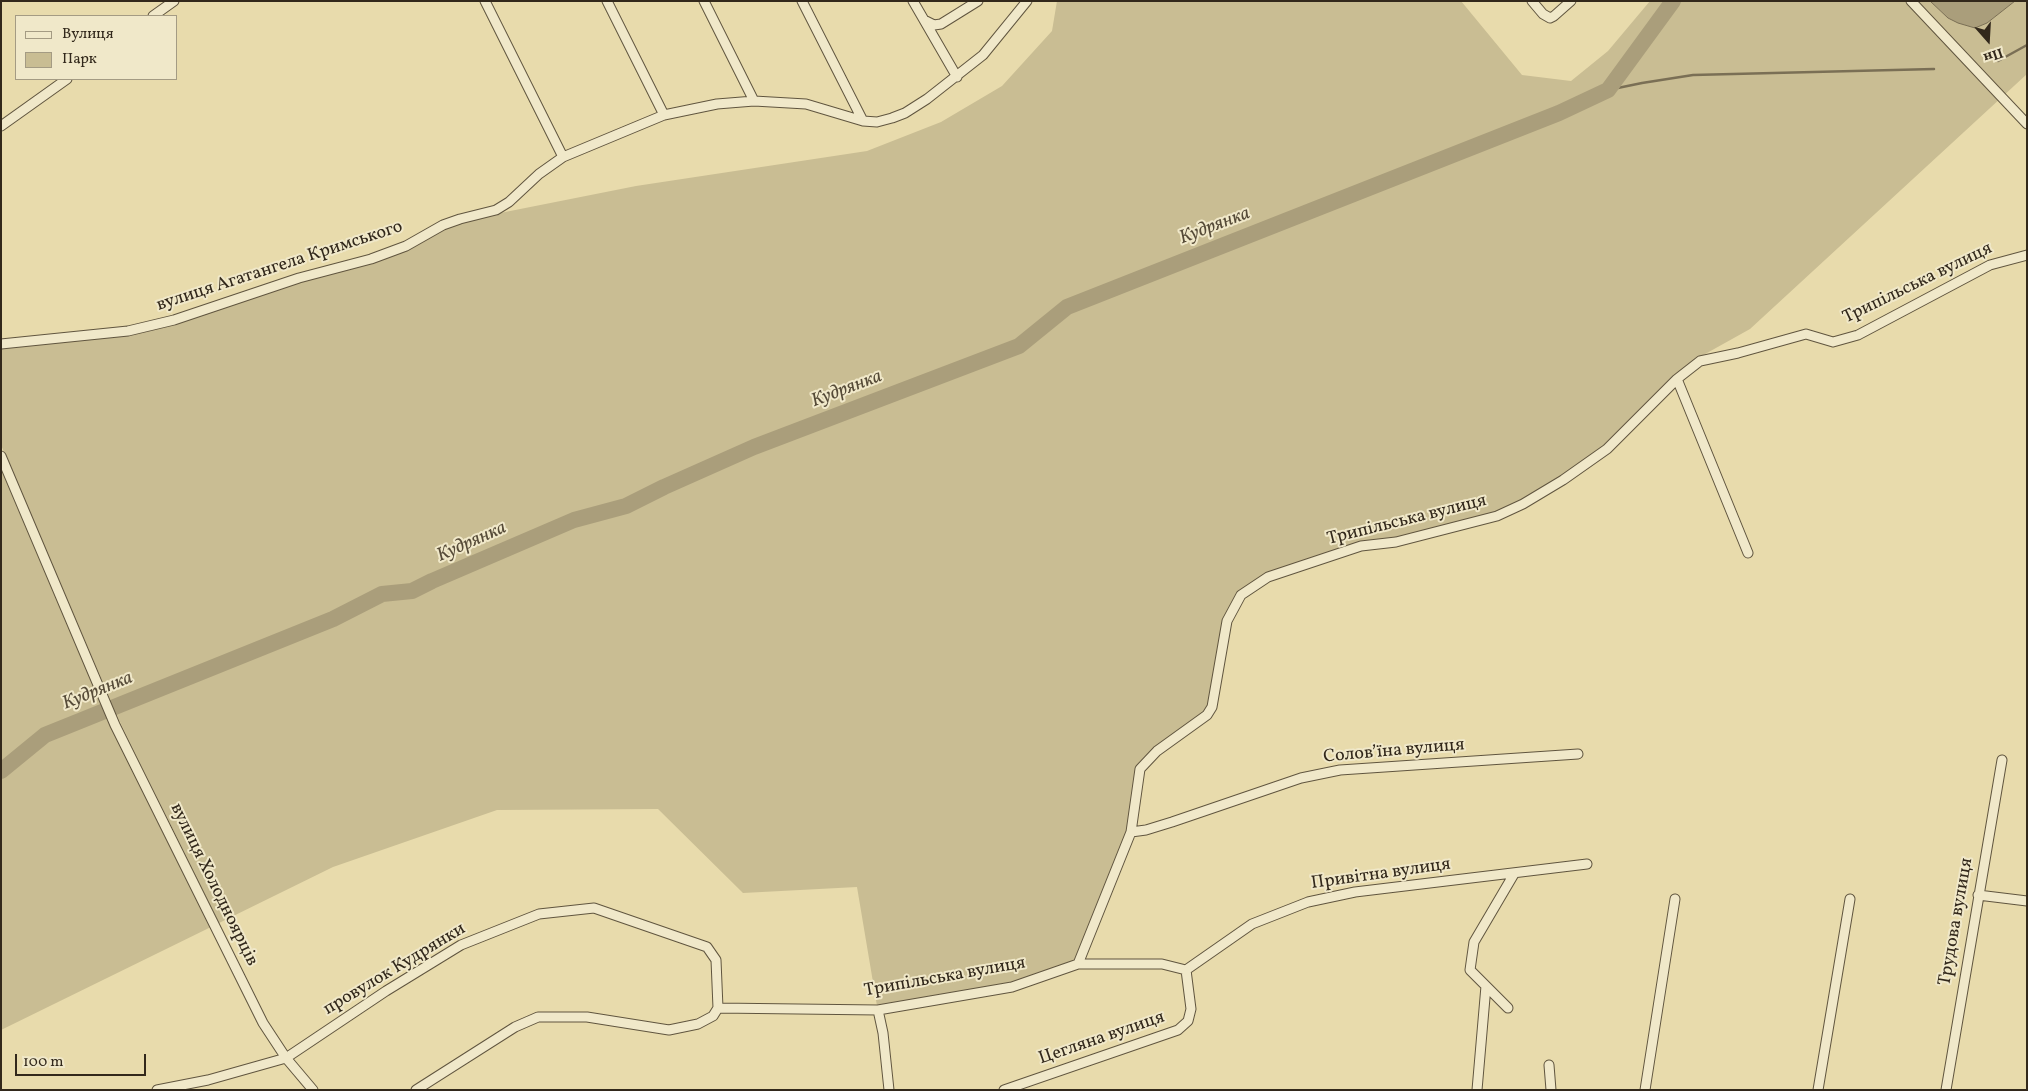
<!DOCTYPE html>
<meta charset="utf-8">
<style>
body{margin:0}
#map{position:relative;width:2028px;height:1091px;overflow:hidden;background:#e8dbac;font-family:Vollkorn,serif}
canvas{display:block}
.frame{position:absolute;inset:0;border:2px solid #32281b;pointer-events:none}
.legend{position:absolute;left:15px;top:15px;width:162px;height:65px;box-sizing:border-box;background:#f0e8c9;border:1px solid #a49b83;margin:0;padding:6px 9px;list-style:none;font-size:15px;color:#32281b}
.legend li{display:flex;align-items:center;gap:10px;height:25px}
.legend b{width:25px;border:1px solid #a49b83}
.north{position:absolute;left:1963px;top:15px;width:50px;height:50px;-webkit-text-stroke:4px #f0e8c9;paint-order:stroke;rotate:161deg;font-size:14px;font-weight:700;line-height:20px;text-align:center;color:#32281b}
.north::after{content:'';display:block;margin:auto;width:18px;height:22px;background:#32281b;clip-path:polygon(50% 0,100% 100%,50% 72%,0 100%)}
.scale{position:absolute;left:15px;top:1054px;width:131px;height:22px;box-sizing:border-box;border:2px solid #32281b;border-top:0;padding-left:6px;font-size:15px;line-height:18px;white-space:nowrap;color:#32281b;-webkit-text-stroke:4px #f0e8c9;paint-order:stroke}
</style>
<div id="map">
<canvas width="2028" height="1091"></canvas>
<div class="frame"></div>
<ul class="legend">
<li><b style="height:6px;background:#f0e8c9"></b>Вулиця</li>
<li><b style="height:14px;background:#c9bd93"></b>Парк</li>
</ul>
<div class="north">Пн</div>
<div class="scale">100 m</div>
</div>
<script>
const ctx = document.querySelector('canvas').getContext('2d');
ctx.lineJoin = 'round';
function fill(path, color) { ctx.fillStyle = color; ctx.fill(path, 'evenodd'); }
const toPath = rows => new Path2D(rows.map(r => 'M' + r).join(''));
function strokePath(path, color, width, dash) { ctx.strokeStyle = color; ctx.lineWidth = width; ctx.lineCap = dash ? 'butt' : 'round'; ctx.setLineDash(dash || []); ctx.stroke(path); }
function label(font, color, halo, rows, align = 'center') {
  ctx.font = font + ' Vollkorn,serif'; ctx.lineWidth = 4; ctx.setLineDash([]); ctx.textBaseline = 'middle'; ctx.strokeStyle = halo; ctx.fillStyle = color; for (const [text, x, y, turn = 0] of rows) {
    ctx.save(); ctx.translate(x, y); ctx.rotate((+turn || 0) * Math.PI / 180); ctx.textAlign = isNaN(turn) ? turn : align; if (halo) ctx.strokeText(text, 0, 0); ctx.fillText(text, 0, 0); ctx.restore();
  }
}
fill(toPath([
 [1057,1,1461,1,1522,75,1571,81,1608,51,1650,1,1930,1,1948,18,1975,28,1987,23,2015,1,2027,1,2027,74,1750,329,1698,358,1674,375,1604,446,1560,477,1521,500,1496,512,1396,538,1360,542,1266,574,1238,592,1208,705,1204,712,1155,748,1136,767,1128,831,1075,961,1011,983,877,1006,857,887,743,893,658,809,497,810,333,867,219,923,120,722,1,445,1,347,129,333,300,281,444,228,485,216,636,186,867,151,941,122,1002,86,1052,31],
 [1,466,211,927,1,1030]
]), '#c9bd93');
const water = toPath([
 [1930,1,2015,1,1987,23,1975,28,1958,23,1948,18,1930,1]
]);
fill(water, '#aa9e7b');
strokePath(water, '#7a6f55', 1);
strokePath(toPath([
 [1998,61,2027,45],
 [1608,90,1642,83,1693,75,1934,69]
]), '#7a6f55', 2.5);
strokePath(toPath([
 [1,771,45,735,333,619,382,594,412,591,432,581,574,520,626,506,664,487,754,447,1019,346,1067,307,1559,113,1608,90,1673,1]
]), '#aa9e7b', 16);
const street = toPath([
 [485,1,563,157],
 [607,1,664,115],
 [704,1,754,101],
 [802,1,863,121],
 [913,1,957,77],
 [1532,1,1543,14,1550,18,1554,16,1571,1],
 [1911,1,2027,124],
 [153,16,174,1],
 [926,21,934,25,941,24,978,1],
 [1,126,67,79],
 [1,344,128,331,174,320,299,278,371,259,406,246,443,225,460,219,496,210,509,202,539,174,563,157,664,115,717,104,754,101,806,104,863,121,877,122,892,118,905,113,927,99,983,55,1027,1],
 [1677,379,1748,553],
 [1,456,115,725,263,1023,286,1058,313,1090],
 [1131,832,1146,830,1172,822,1301,778,1340,770,1578,754],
 [1978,895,2027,901],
 [1078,964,1162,964,1186,970,1252,924,1308,902,1355,892,1587,864],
 [1508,1008,1470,970,1474,942,1514,874],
 [878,1010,883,1033,889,1090],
 [1549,1065,1551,1090],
 [157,1090,208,1080,286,1058,386,991,461,945,539,914,594,908,707,947,716,960,718,1008],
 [416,1090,515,1027,538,1017,587,1017,669,1030,698,1024,713,1016,718,1008,878,1010,1012,987,1078,964,1131,832,1140,769,1157,751,1207,715,1212,707,1227,621,1241,595,1268,577,1361,546,1396,542,1497,516,1523,504,1563,480,1607,449,1677,379,1700,361,1738,353,1806,334,1833,342,1858,335,1990,265,2027,255],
 [1004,1090,1178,1030,1188,1021,1191,1009,1186,970],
 [1477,1090,1486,986],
 [1645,1090,1675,899],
 [1818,1090,1850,899],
 [1946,1090,2002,760]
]);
strokePath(street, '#60553f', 11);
strokePath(street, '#f0e8c9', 9);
label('18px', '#32281b', '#f0e8c9', [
 ["вулиця Агатангела Кримського",280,267,-18],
 ["Трипільська вулиця",1918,284,-26],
 ["Трипільська вулиця",1407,521,-14],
 ["Соловʼїна вулиця",1394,752,-5],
 ["Привітна вулиця",1381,875,-8],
 ["вулиця Холодноярців",213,885,64],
 ["Трудова вулиця",1957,922,-80],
 ["провулок Кудрянки",395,970,-31],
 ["Трипільська вулиця",945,978,-10],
 ["Цегляна вулиця",1102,1039,-19]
]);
label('italic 19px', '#564b38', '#f0e8c9', [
 ["Кудрянка",1215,227,-21],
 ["Кудрянка",847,390,-21],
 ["Кудрянка",472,543,-24],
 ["Кудрянка",98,692,-22]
]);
</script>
